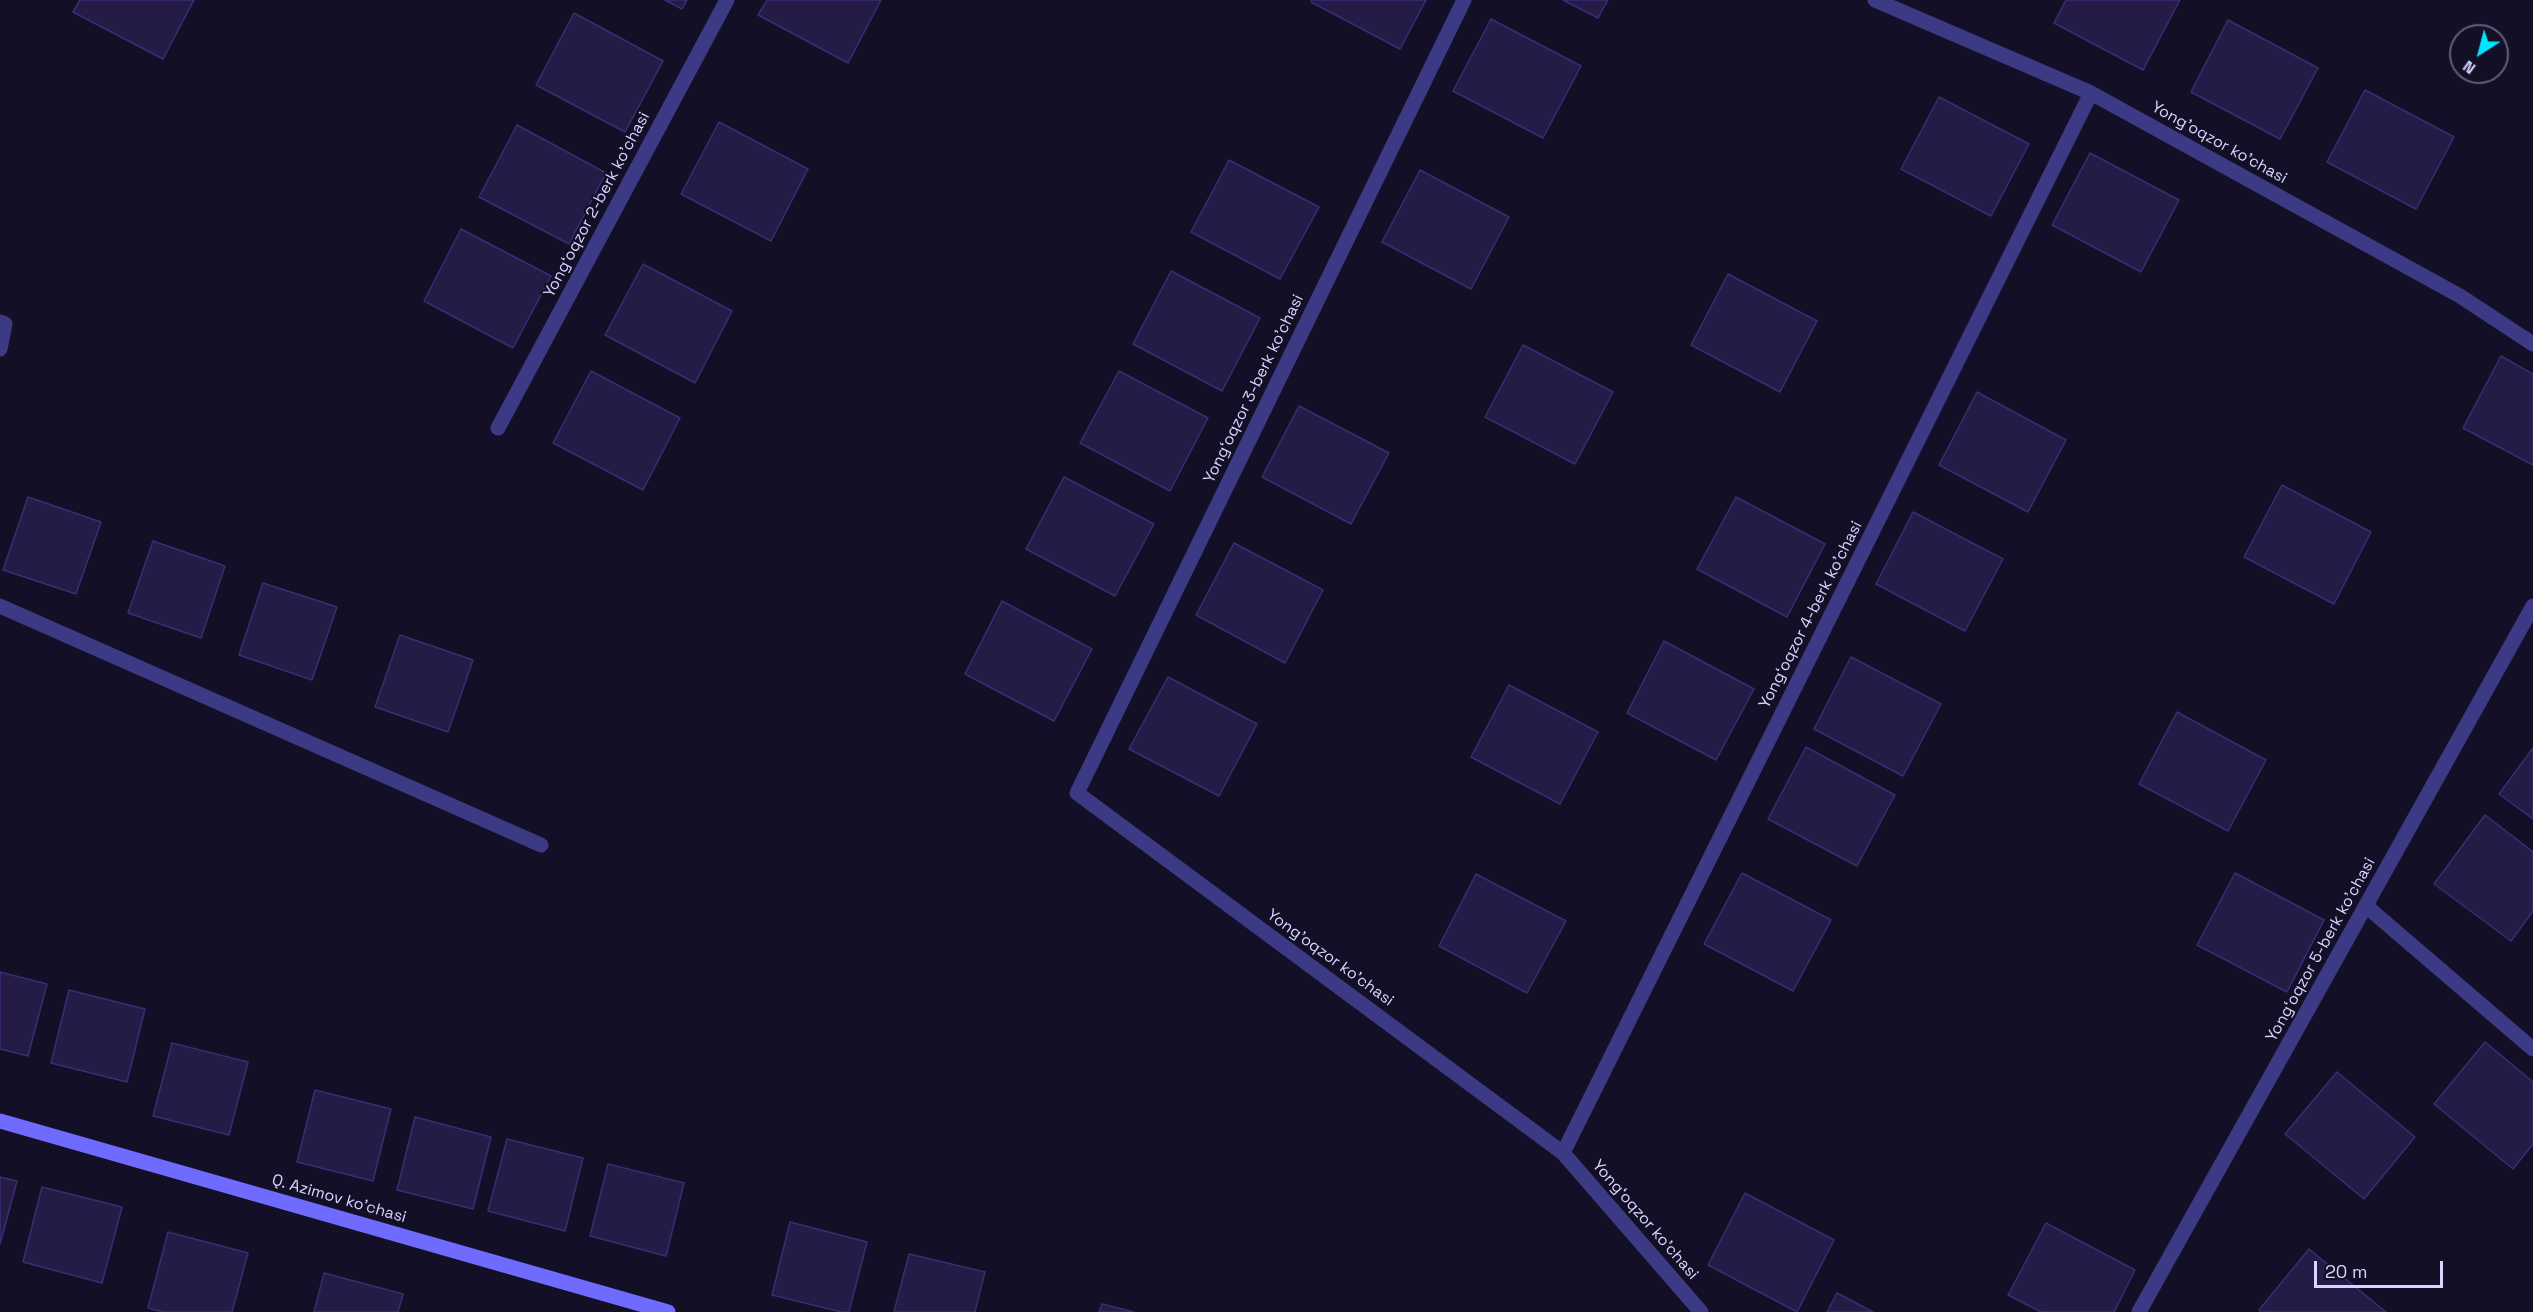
<!DOCTYPE html>
<meta charset="utf-8">
<style>
body{margin:0}
#map{position:relative;width:2533px;height:1312px;overflow:hidden;background:#130f26;font-family:"Space Grotesk",sans-serif}
canvas{display:block}
.north{position:absolute;left:2449px;top:24px;width:60px;height:60px;box-sizing:border-box;background:#130f26;border:2px solid #625e7d;border-radius:50%;rotate:216deg;font-size:16px;font-weight:700;line-height:24px;text-align:center;color:#d9d4ff}
.north::after{content:'';display:block;margin:auto;width:21px;height:27px;background:#00e5ff;clip-path:polygon(50% 0,100% 100%,50% 72%,0 100%)}
.scale{position:absolute;left:2314px;top:1261px;width:129px;height:27px;box-sizing:border-box;border:3px solid #d9d4ff;border-top:0;padding-left:8px;font-size:18px;line-height:21px;white-space:nowrap;color:#d9d4ff;-webkit-text-stroke:4px #130f26;paint-order:stroke}
</style>
<div id="map">
<canvas width="2533" height="1312"></canvas>
<div class="north">N</div>
<div class="scale">20 m</div>
</div>
<script>
const ctx = document.querySelector('canvas').getContext('2d');
ctx.lineJoin = 'round';
function fill(path, color) { ctx.fillStyle = color; ctx.fill(path, 'evenodd'); }
const toPath = rows => new Path2D(rows.map(r => 'M' + r).join(''));
function strokePath(path, color, width, dash) { ctx.strokeStyle = color; ctx.lineWidth = width; ctx.lineCap = dash ? 'butt' : 'round'; ctx.setLineDash(dash || []); ctx.stroke(path); }
function label(font, color, halo, rows, align = 'center') {
  ctx.font = font + ' "Space Grotesk",sans-serif'; ctx.lineWidth = 4.5; ctx.setLineDash([]); ctx.textBaseline = 'middle'; ctx.strokeStyle = halo; ctx.fillStyle = color; for (const [text, x, y, turn = 0] of rows) {
    ctx.save(); ctx.translate(x, y); ctx.rotate((+turn || 0) * Math.PI / 180); ctx.textAlign = isNaN(turn) ? turn : align; if (halo) ctx.strokeText(text, 0, 0); ctx.fillText(text, 0, 0); ctx.restore();
  }
}
const building = toPath([
 [80,0,194,0,163,59,73,12,80,0],
 [665,0,687,0,682,9,665,0],
 [767,0,881,0,848,63,758,15,767,0],
 [1312,0,1426,0,1400,49,1311,2,1312,0],
 [1563,0,1608,0,1598,18,1563,0],
 [2066,0,2180,0,2143,70,2054,23,2066,0],
 [574,13,663,61,625,132,536,85,574,13],
 [1491,19,1581,66,1543,138,1453,91,1491,19],
 [2228,20,2318,68,2280,139,2191,92,2228,20],
 [2365,90,2454,137,2416,209,2327,162,2365,90],
 [1939,97,2029,144,1991,216,1901,169,1939,97],
 [719,122,808,169,771,241,681,194,719,122],
 [517,125,606,173,569,244,479,197,517,125],
 [2090,153,2179,200,2141,272,2052,225,2090,153],
 [1229,160,1319,207,1280,279,1191,232,1229,160],
 [1420,170,1509,217,1471,289,1382,242,1420,170],
 [461,229,551,276,513,348,424,301,461,229],
 [643,264,732,311,695,383,605,335,643,264],
 [1171,271,1260,318,1222,391,1133,344,1171,271],
 [1728,274,1817,321,1780,392,1691,345,1728,274],
 [1523,345,1613,392,1575,464,1485,417,1523,345],
 [2501,356,2533,374,2533,465,2463,428,2501,356],
 [591,371,680,418,643,490,553,443,591,371],
 [1119,371,1208,418,1170,491,1080,443,1119,371],
 [1977,392,2066,440,2028,512,1939,465,1977,392],
 [1299,406,1389,453,1351,524,1262,477,1299,406],
 [1064,477,1154,524,1115,596,1026,549,1064,477],
 [2282,485,2371,532,2334,604,2244,557,2282,485],
 [28,497,101,522,76,594,3,570,28,497],
 [1736,497,1825,544,1787,617,1697,569,1736,497],
 [1913,512,2003,559,1965,631,1876,584,1913,512],
 [153,541,225,566,201,638,128,613,153,541],
 [1234,543,1323,590,1285,663,1196,615,1234,543],
 [263,583,337,607,312,680,239,655,263,583],
 [1002,601,1092,649,1054,721,965,674,1002,601],
 [400,635,473,660,448,732,375,707,400,635],
 [1664,641,1754,689,1716,760,1627,713,1664,641],
 [1851,657,1941,704,1903,776,1814,729,1851,657],
 [1168,677,1257,724,1219,796,1129,749,1168,677],
 [1509,685,1598,732,1560,804,1471,757,1509,685],
 [2177,712,2266,760,2228,831,2139,784,2177,712],
 [1806,747,1895,795,1857,866,1768,819,1806,747],
 [2533,748,2533,819,2499,794,2533,748],
 [2485,815,2533,852,2533,911,2511,941,2434,884,2485,815],
 [1742,873,1831,920,1793,991,1704,944,1742,873],
 [2235,873,2324,920,2287,992,2197,945,2235,873],
 [1476,874,1566,921,1527,993,1439,946,1476,874],
 [0,972,47,984,28,1056,0,1049,0,972],
 [69,990,145,1009,127,1082,51,1063,69,990],
 [2485,1042,2533,1082,2533,1144,2513,1169,2434,1104,2485,1042],
 [172,1043,248,1062,229,1135,153,1116,172,1043],
 [2337,1072,2415,1137,2364,1199,2285,1134,2337,1072],
 [315,1090,391,1109,373,1181,297,1162,315,1090],
 [415,1117,491,1137,473,1209,397,1190,415,1117],
 [507,1139,583,1158,565,1231,488,1211,507,1139],
 [608,1164,684,1183,666,1256,590,1236,608,1164],
 [0,1177,17,1181,0,1244,0,1177],
 [42,1187,122,1207,102,1283,23,1262,42,1187],
 [1745,1193,1834,1240,1797,1312,1708,1265,1745,1193],
 [790,1222,867,1242,849,1312,841,1312,772,1295,790,1222],
 [2046,1223,2135,1270,2114,1312,2041,1312,2008,1295,2046,1223],
 [168,1232,248,1253,232,1312,163,1312,148,1308,168,1232],
 [2309,1249,2386,1312,2261,1312,2259,1310,2309,1249],
 [909,1254,985,1272,975,1312,894,1312,909,1254],
 [324,1273,403,1294,398,1312,314,1312,324,1273],
 [1837,1293,1873,1312,1827,1312,1837,1293],
 [1102,1304,1134,1312,1099,1312,1102,1304]
]);
fill(building, '#241b47');
strokePath(building, '#3b2d73', 1.5);
strokePath(toPath([
 [1464,0,1077,793,1563,1153,1701,1312],
 [1875,0,2091,93,2460,296,2533,344],
 [0,322,5,324,0,349],
 [498,428,727,0],
 [0,606,541,845],
 [2366,906,2533,1049],
 [1563,1153,2091,93],
 [2139,1312,2533,606]
]), '#3d3a85', 15);
strokePath(toPath([
 [0,1121,668,1312]
]), '#6f6bff', 15);
label('16px', '#d9d4ff', '#130f26', [
 ["Yong'oqzor ko'chasi",2219,143,29],
 ["Yong‘oqzor 2-berk ko'chasi",597,205,-62],
 ["Yong‘oqzor 3-berk ko'chasi",1254,389,-64],
 ["Yong‘oqzor 4-berk ko'chasi",1811,615,-63],
 ["Yong‘oqzor 5-berk ko'chasi",2321,950,-61],
 ["Yong'oqzor ko'chasi",1330,958,36],
 ["Q. Azimov ko'chasi",339,1199,16],
 ["Yong‘oqzor ko'chasi",1645,1220,49]
]);
</script>
